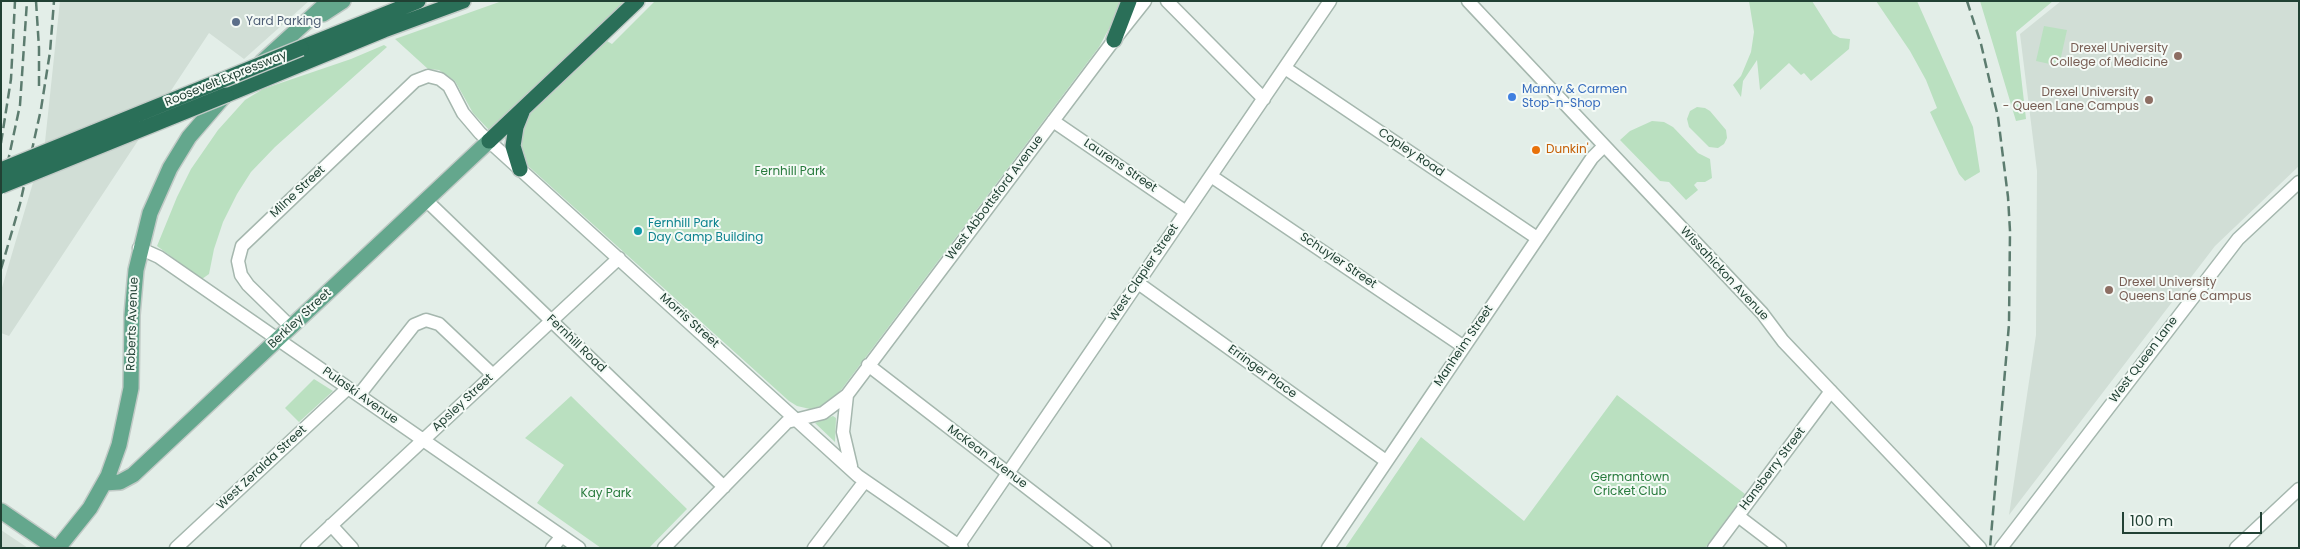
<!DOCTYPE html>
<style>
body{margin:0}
#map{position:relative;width:2300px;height:549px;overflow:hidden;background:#e3eee8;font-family:Poppins,sans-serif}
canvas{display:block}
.frame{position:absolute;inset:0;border:2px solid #214134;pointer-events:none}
.scale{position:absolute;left:2122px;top:512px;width:140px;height:22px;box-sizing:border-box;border:2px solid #214134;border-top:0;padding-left:6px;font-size:15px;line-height:18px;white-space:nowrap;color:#214134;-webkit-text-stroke:4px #f4faf6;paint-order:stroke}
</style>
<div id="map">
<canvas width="2300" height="549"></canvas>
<div class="frame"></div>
<div class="scale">100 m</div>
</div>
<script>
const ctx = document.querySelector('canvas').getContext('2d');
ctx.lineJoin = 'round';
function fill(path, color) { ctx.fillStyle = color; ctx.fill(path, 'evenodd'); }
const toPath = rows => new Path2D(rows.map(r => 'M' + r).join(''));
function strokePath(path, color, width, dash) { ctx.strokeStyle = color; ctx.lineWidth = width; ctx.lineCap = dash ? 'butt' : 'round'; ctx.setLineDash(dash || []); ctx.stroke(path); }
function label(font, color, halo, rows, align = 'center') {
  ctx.font = font + ' Poppins,sans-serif'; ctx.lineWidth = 4; ctx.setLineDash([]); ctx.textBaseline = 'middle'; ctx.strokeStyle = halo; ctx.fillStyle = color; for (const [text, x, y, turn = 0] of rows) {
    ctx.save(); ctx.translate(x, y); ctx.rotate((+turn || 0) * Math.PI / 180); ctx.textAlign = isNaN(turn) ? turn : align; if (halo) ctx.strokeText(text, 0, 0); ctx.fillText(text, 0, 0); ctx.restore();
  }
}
fill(toPath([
 [60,1,309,1,244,59,209,33,9,336,1,333,1,291,45,142],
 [2061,1,2299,1,2299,166,2215,246,2009,515,2036,335,2037,171,2020,34],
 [1,530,28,548,1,548]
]), '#d1ded6');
fill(toPath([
 [502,1,627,1,490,131,473,113,455,81,439,70,428,69,395,39],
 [655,1,1124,1,1099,47,841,390,828,404,810,409,797,406,789,401,526,164,517,142,526,118,607,41,612,44],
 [1749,1,1812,1,1833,34,1840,38,1850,39,1849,49,1811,81,1804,73,1801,75,1789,63,1760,90,1757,60,1743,81,1741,97,1733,85,1741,76,1751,52,1754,32],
 [1876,1,1917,1,1973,127,1980,172,1965,181,1959,174,1930,112,1937,108,1926,80,1910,51],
 [1980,1,2053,1,2016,32,2026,119,2016,121],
 [2044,26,2067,30,2059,66,2036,61],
 [384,45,387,47,275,147,251,172,237,194,223,222,214,249,209,274,202,279,157,246,177,197,191,169,218,130,245,100,263,89,351,59],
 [1697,107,1705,108,1710,111,1726,130,1727,138,1724,144,1718,148,1709,147,1689,127,1687,119,1690,111],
 [1652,121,1664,122,1673,127,1698,153,1710,159,1712,178,1705,182,1697,182,1694,185,1698,190,1686,200,1669,182,1660,181,1620,140,1630,131],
 [314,379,333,391,299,422,285,408],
 [1617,395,1745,494,1705,548,1345,548,1421,437,1524,521],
 [571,396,687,509,649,548,601,548,537,503,564,465,525,438],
 [833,416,836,418,835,442,815,423]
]), '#bae0c0');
const minor = toPath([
 [1167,1,1264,99],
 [1468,1,1762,313,1783,341,1980,548],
 [1285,68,1537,238],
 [1053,121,1186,212],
 [1211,176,1464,347],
 [427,201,724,487],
 [139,248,159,257,579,548],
 [1138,283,1386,461],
 [291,327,248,285,241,275,238,261,242,246,415,81,428,76,440,79,449,86,463,113,480,133,858,476,962,548],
 [868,365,1105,548],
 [359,395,414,325,426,320,439,324,493,375],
 [847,395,843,432,851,466],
 [1738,516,1780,548],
 [331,525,352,548],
 [959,545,1330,1],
 [176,548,348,388],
 [307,548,619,258],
 [552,548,562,536],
 [664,548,787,422,823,413,847,395,1114,40,1145,1],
 [814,548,865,481],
 [1328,548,1592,158,1604,146],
 [1714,548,1831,391],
 [2001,548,2238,239,2299,182],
 [2236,548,2299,489]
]);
const major = toPath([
 [323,14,343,1],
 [262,62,329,1],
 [104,483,120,482,133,475,489,141],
 [1,511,55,548],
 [58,548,90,508,108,476,119,445,131,388,132,315,136,270,150,213,170,168,189,137,226,94]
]);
const highway = toPath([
 [1114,40,1129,1],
 [301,48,418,1],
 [226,95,384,30,463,1],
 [489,141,637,1],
 [520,169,513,146,516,127,522,112]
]);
strokePath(minor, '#a5b7ae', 15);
strokePath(major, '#c1cac6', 18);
strokePath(highway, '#c1cac6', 18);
strokePath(minor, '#fff', 12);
strokePath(major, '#64a78d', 15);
strokePath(highway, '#2a6f58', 15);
strokePath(toPath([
 [36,1,39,48,39,89],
 [1967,1,1981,44,1998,117,2008,197,2010,231,2009,324,1990,548],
 [1,143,11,79,15,1],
 [1,194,20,105,27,1],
 [1,269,20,204,41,109,50,52,54,1]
]), '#5c7c6f', 2.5, [10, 5]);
const highwayBridge = toPath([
 [1,170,301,48],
 [1,186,226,95]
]);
strokePath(highwayBridge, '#c1cac6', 18, []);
strokePath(highwayBridge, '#2a6f58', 15);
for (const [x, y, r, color] of [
 [236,22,5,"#5c6f8a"],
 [2178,56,5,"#8d6e63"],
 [1512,97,5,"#3f7fe0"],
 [2149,100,5,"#8d6e63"],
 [1536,150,5,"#e8710a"],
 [638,231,5,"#0f9aa8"],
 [2109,290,5,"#8d6e63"]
]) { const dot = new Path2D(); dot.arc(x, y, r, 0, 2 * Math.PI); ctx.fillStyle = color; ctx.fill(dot); strokePath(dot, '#f4faf6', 2); }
label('12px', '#4e5e75', '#f4faf6', [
 ["Yard Parking",246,22]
], 'left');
label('12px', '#785e54', '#f4faf6', [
 ["Drexel University",2168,49],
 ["College of Medicine",2168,63],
 ["Drexel University",2139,93],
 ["- Queen Lane Campus",2139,107],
 ["Drexel University",2119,283,"left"],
 ["Queens Lane Campus",2119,297,"left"]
], 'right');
label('12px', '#214134', '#f4faf6', [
 ["Roosevelt Expressway",226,79,-22],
 ["Copley Road",1411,153,34],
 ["Laurens Street",1120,166,34],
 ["Milne Street",298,192,-43],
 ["West Abbottsford Avenue",995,198,-53],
 ["Schuyler Street",1338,261,34],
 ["West Clapier Street",1144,273,-56],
 ["Wissahickon Avenue",1724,274,47],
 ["Berkley Street",300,319,-43],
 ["Morris Street",689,321,42],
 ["Roberts Avenue",133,324,-88],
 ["Fernhill Road",576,344,44],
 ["Manheim Street",1464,346,-56],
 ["West Queen Lane",2144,360,-53],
 ["Erringer Place",1262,372,36],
 ["Pulaski Avenue",360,396,35],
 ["Apsley Street",463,403,-43],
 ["McKean Avenue",987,457,37],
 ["West Zeralda Street",262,468,-43],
 ["Hansberry Street",1773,469,-53]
]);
label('12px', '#366cbe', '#f4faf6', [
 ["Manny & Carmen",1522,90],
 ["Stop-n-Shop",1522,104]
], 'left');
label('12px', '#c56008', '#f4faf6', [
 ["Dunkin'",1546,150]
], 'left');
label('12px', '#287b3d', '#f4faf6', [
 ["Fernhill Park",790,172],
 ["Germantown",1630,478],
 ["Cricket Club",1630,492],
 ["Kay Park",606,494]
]);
label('12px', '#0d838f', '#f4faf6', [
 ["Fernhill Park",648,224],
 ["Day Camp Building",648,238]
], 'left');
</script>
